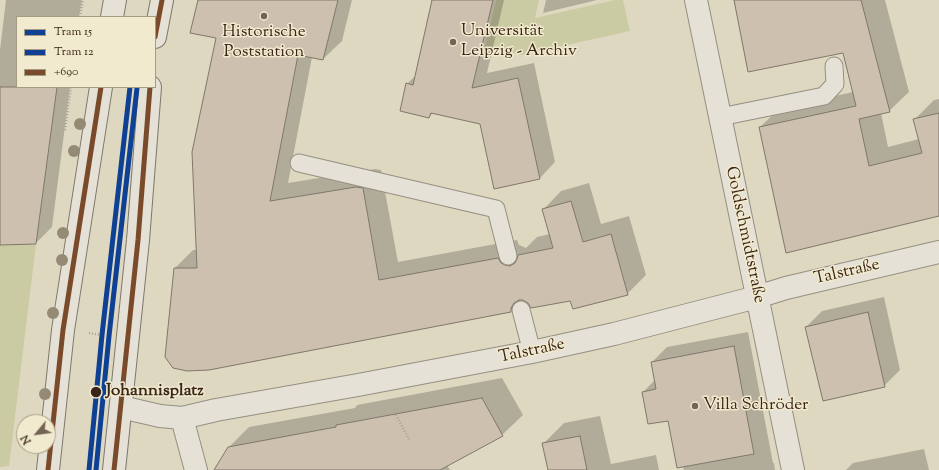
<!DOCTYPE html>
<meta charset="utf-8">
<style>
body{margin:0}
#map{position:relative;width:939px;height:470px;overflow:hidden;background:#ded8c1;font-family:"Sorts Mill Goudy",serif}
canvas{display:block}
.legend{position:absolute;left:16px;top:16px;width:140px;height:72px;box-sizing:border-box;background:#f2eace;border:1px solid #a89b86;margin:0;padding:5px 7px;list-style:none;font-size:12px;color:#3a2519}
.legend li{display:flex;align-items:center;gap:8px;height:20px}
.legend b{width:20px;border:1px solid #a89b86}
.north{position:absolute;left:16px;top:414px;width:40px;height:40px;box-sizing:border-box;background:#f2eace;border:1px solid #a89b86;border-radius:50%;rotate:241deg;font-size:11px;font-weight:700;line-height:16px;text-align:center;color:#3a2519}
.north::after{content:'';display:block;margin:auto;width:14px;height:18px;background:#736454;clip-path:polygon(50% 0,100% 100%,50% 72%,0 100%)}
</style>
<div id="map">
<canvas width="939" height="470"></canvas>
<ul class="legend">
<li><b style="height:5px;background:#0e4094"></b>Tram 15</li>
<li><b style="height:5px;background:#0e4094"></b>Tram 12</li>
<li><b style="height:5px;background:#7a4b2a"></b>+690</li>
</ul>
<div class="north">N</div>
</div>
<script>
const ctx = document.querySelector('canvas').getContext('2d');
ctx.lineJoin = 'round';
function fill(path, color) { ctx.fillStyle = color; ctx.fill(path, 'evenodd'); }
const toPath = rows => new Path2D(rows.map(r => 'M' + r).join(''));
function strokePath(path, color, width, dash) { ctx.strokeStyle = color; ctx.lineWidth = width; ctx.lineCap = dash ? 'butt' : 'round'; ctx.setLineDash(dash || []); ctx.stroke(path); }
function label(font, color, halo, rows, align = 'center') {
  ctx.font = font + ' "Sorts Mill Goudy",serif'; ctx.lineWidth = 3; ctx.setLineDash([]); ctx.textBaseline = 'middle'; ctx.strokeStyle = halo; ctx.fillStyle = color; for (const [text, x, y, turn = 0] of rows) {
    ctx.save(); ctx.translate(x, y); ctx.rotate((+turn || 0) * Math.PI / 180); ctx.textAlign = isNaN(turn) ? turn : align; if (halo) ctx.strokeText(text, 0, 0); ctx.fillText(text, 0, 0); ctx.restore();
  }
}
fill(toPath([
 [496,0,539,0,535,18,615,0,623,0,630,31,522,55,485,46],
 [36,244,9,466,0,467,0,245]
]), '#cbcba3');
fill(toPath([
 [6,0,82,0,79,17,17,17,17,87,70,87,52,227,36,243,0,244,0,50],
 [199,0,352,0,342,41,323,59,312,57,288,183,375,169,381,170,398,262,517,240,519,245,526,248,537,237,550,234,543,210,561,191,589,183,601,224,629,216,646,275,627,294,571,300,529,302,523,299,511,311,174,269,193,250,198,250,217,37],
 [434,0,504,0,487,73,534,63,555,162,540,178,481,123,434,112,429,117,407,84,416,75],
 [546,0,597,0,543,13],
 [735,0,885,0,909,92,889,111,881,113,888,147,919,139,914,120,934,100,939,99,939,215,760,127,780,108,853,92,843,52],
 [884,297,900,370,884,386,806,327,822,311],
 [748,332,773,463,774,463,775,470,684,470,668,420,643,392,655,380,652,362,667,347],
 [502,378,523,415,502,435,447,465,450,470,224,470,228,448,249,427,355,408,357,405],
 [600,416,611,464,656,455,659,470,549,470,543,444,564,423],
 [924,449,929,470,846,470,853,463]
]), '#0003');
const building = toPath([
 [198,0,338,0,323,60,298,55,270,201,356,187,363,188,379,280,498,258,501,263,505,265,510,266,515,263,517,259,518,255,553,248,542,209,571,201,583,242,611,234,628,295,573,309,570,301,531,308,528,303,523,300,519,300,514,303,511,308,511,312,209,370,187,371,173,368,165,357,174,268,197,268,192,152,216,38,190,33,198,0],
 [432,0,493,0,472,88,518,78,540,179,494,189,480,124,431,113,429,118,400,111,406,83,413,85,432,0],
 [734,0,861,0,890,112,859,119,869,166,922,153,913,119,939,113,939,216,786,253,759,127,856,106,843,53,748,72,734,0],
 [0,87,57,87,36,244,0,245,0,87],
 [868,312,885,387,823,401,805,327,868,312],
 [734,346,754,454,677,468,668,421,648,424,642,392,656,389,651,362,734,346],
 [482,398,503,436,440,470,214,470,228,447,336,427,336,425,482,398],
 [580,436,587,470,548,470,542,443,580,436]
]);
fill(building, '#cec0ae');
strokePath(building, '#7e776b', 1);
const service = toPath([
 [720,117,824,96,835,84,834,66],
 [299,163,496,209,508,256],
 [521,310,532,352]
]);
const minor = toPath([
 [696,0,793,470],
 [121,407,160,416,182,418,216,410,358,385,532,352,614,334,757,297,786,288,939,252],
 [182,418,196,470]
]);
const secondary = toPath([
 [112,17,115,0],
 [155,37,162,0],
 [48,470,63,330,101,87],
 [114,470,138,240,150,87]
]);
strokePath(service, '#958f81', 19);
strokePath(minor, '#958f81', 24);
strokePath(secondary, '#7e776b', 24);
strokePath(toPath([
 [80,17,83,0],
 [65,130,71,87],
 [89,333,102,335],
 [394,406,396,415,410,441]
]), '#a7a298', 2.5, [1, 2]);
strokePath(service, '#e5e1d6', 17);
strokePath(minor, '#e5e1d6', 22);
strokePath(secondary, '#e5e1d6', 22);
strokePath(toPath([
 [155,37,162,0],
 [48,470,63,330,101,87],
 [114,470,138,240,150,87]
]), '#7a4b2a', 5);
strokePath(toPath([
 [89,470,102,335,130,87]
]), '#0e4094', 5);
strokePath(toPath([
 [96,470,109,336,137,88]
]), '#0e4094', 5);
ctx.fillStyle = '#958b74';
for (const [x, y] of [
 [80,124],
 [74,151],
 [63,233],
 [62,260],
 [53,313],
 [45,394]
]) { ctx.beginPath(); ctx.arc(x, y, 6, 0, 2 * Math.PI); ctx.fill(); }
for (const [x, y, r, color] of [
 [264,16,4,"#736454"],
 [453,42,4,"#736454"],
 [96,392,6,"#3a2519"],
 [695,406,4,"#736454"]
]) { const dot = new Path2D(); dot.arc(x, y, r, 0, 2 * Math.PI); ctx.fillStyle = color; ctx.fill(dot); strokePath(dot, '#f2eace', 1.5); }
label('17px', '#3a2519', '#f2eace', [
 ["Universität",461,32],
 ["Leipzig - Archiv",461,52],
 ["Historische",264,33,"center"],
 ["Poststation",264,53,"center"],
 ["Villa Schröder",703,406]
], 'left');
label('17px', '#3a2519', '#f2eace', [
 ["Goldschmidtstraße",744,235,78],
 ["Talstraße",847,273,-13],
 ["Talstraße",532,352,-12]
]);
label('bold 17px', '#3a2519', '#f2eace', [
 ["Johannisplatz",106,392]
], 'left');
</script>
